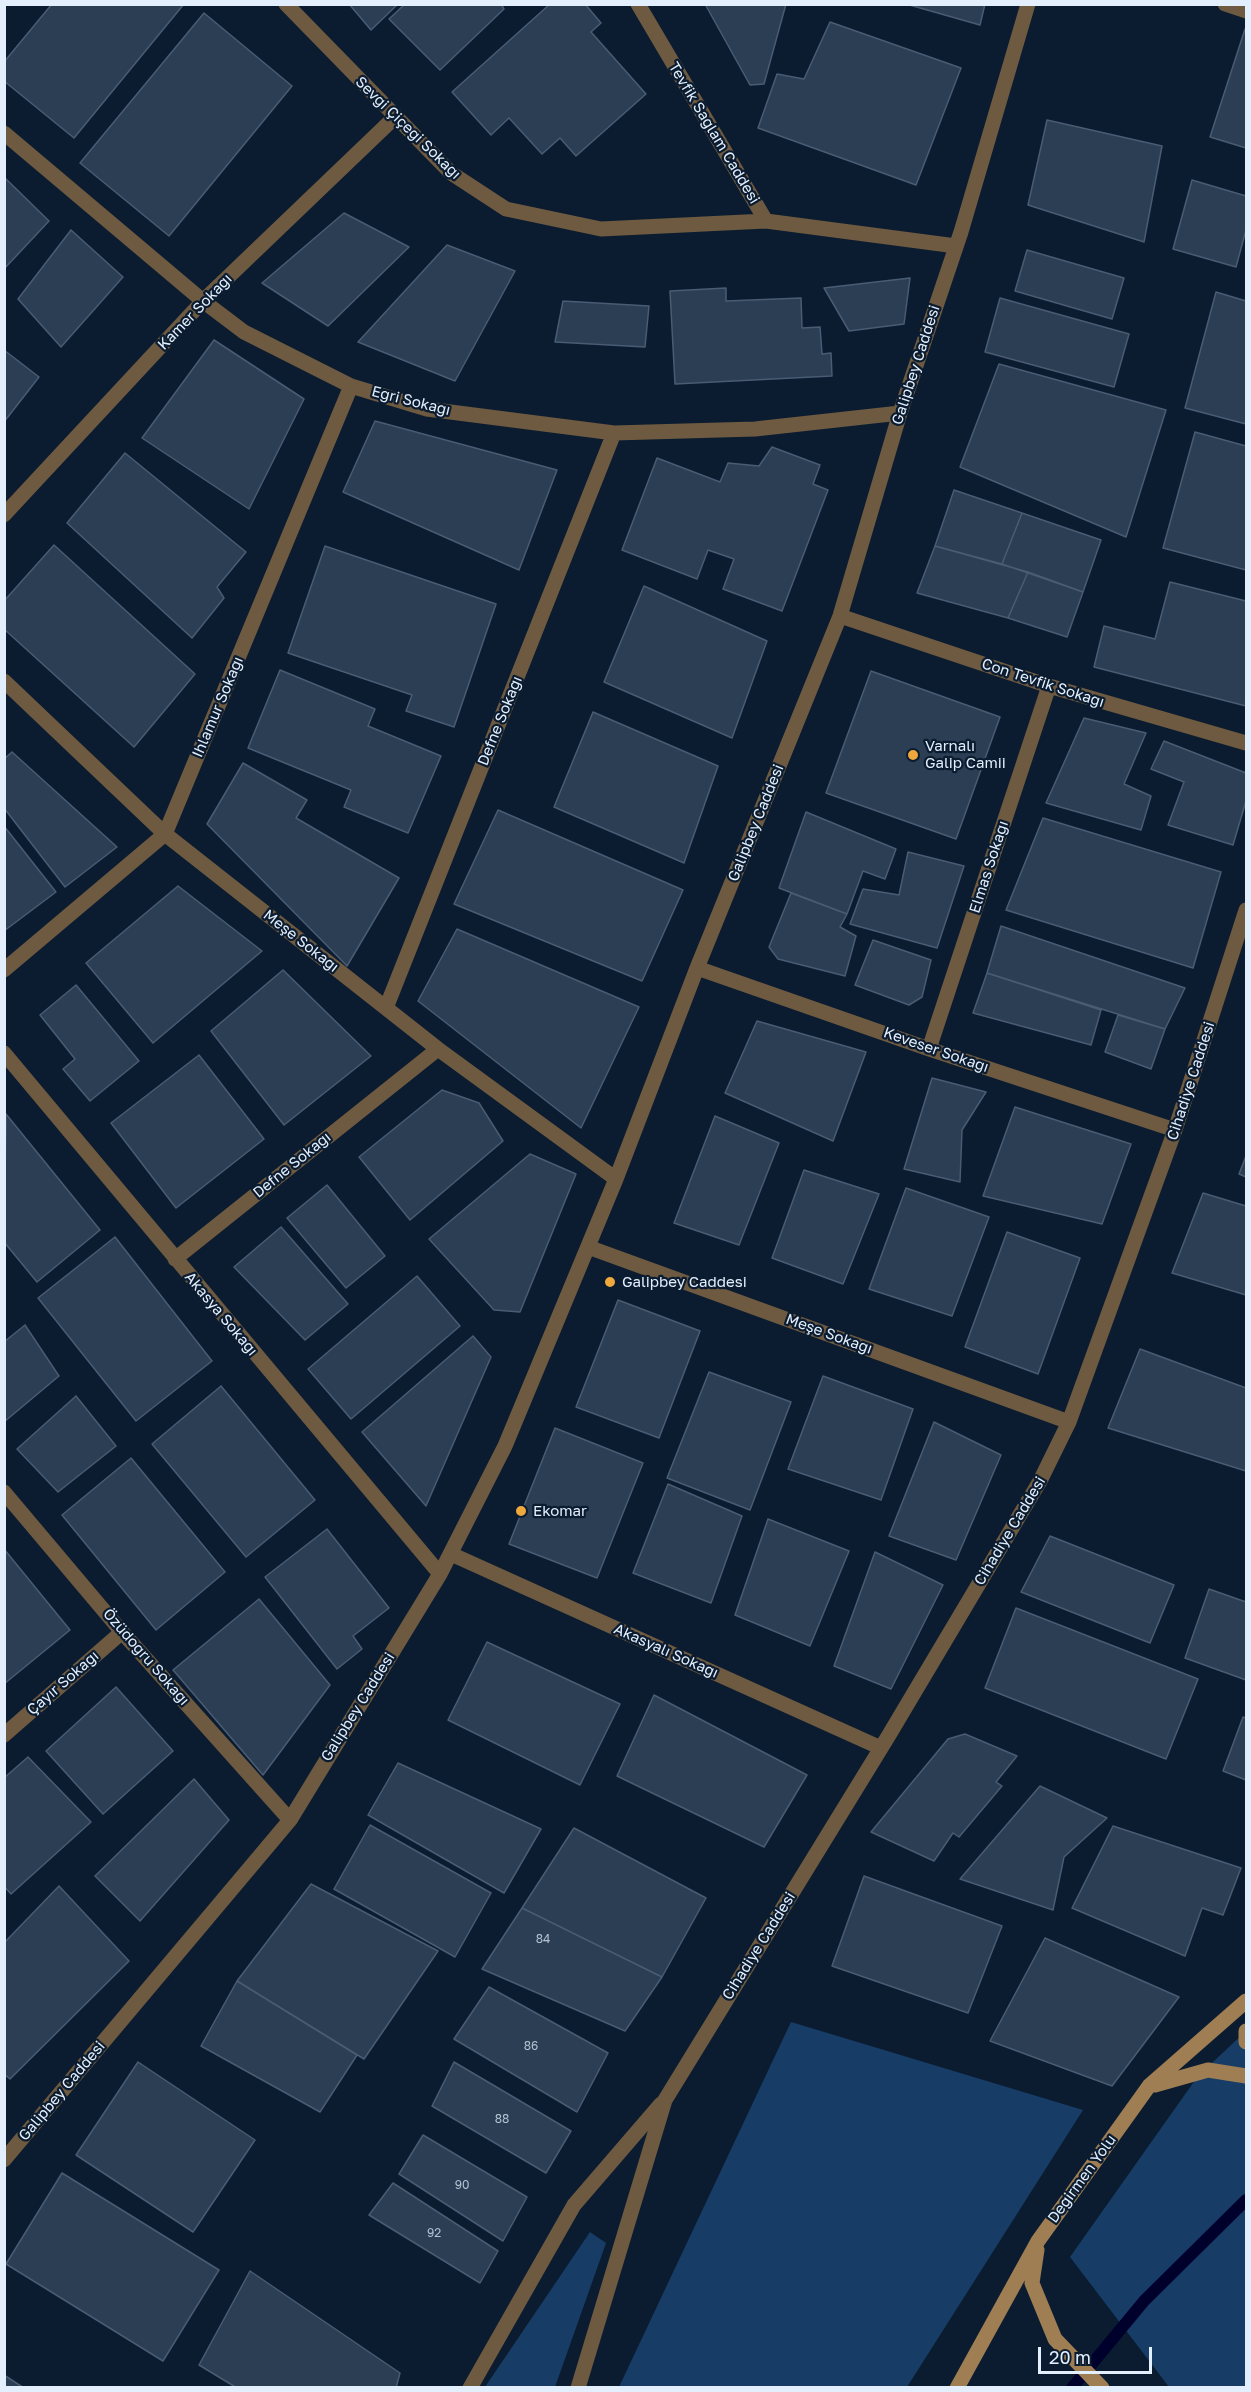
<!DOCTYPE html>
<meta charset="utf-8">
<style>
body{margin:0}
#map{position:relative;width:1251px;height:2392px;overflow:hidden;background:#0b1c30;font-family:"Golos Text",sans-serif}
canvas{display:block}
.frame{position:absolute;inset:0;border:6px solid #e3effd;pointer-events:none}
.scale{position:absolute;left:1038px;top:2347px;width:114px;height:27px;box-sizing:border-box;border:3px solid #e3effd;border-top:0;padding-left:8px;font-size:18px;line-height:21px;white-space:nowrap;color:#e3effd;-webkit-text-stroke:4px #0b1c30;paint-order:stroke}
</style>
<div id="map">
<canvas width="1251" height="2392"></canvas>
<div class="frame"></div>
<div class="scale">20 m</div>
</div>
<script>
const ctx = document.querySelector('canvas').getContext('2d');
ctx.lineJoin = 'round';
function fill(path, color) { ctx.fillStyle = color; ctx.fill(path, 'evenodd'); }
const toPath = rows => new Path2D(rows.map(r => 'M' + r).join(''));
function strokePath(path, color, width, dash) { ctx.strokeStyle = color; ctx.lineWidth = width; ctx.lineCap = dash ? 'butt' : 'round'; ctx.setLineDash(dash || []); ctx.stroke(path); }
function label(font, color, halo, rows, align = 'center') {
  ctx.font = font + ' "Golos Text",sans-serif'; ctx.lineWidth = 4.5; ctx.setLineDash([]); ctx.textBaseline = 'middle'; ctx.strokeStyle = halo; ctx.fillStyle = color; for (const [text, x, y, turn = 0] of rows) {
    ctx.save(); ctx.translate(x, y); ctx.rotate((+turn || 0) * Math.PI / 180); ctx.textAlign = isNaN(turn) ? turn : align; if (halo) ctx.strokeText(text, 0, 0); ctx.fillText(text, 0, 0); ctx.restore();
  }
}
fill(toPath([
 [791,2022,1083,2110,907,2387,619,2387],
 [1246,2031,1246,2387,1169,2387,1070,2257,1198,2076],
 [590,2232,606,2243,555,2387,485,2387]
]), '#173d67');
strokePath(toPath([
 [1072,2388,1144,2301,1246,2200]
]), '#00002c', 12);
const building = toPath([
 [52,4,184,4,74,138,4,81,4,62,52,4],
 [349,4,398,4,371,30,349,4],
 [405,4,501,4,504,9,440,70,389,19,405,4],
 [550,4,585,4,601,23,591,32,646,94,576,156,560,138,542,154,509,118,491,135,452,92,550,4],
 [705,4,786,4,764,84,750,85,705,4],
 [906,4,985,4,980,25,906,4],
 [204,13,292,86,169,236,80,163,204,13],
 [830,22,961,68,916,185,758,128,777,74,804,79,830,22],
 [1245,29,1246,30,1246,148,1210,137,1245,29],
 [1047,120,1162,146,1144,242,1028,205,1047,120],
 [4,177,49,221,4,269,4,177],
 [1192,180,1246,196,1246,230,1236,267,1173,249,1192,180],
 [344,213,409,247,328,326,262,283,344,213],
 [71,230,123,277,61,347,18,299,71,230],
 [447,245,515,271,455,381,358,342,447,245],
 [1027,250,1124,278,1112,319,1015,291,1027,250],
 [910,278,904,324,849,331,824,288,910,278],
 [726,288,726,301,801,298,802,328,820,327,822,354,831,353,832,376,675,384,670,291,726,288],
 [1216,292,1246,301,1246,424,1185,408,1216,292],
 [1000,298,1129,334,1114,387,985,352,1000,298],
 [563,301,649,306,645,347,555,342,563,301],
 [214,340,304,399,249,509,142,438,214,340],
 [4,350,39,377,4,422,4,350],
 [999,364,1166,410,1126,537,960,467,999,364],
 [375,421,557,470,519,570,343,492,375,421],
 [1195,432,1246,446,1246,570,1163,548,1195,432],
 [772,447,820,465,813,484,828,490,782,611,723,589,734,559,708,550,697,579,622,550,657,458,720,482,728,463,759,466,772,447],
 [125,453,246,552,217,587,224,598,192,638,67,523,125,453],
 [954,490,1022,513,1002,564,935,546,954,490],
 [1022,513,1101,540,1083,592,1002,564,1022,513],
 [54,545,195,674,134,747,4,629,4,601,54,545],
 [325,546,496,604,454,727,406,711,412,695,288,653,325,546],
 [935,546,1028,572,1008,618,917,593,935,546],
 [1028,572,1083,592,1067,637,1008,618,1028,572],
 [1170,582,1246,601,1246,706,1094,667,1104,626,1155,639,1170,582],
 [644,586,767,641,732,738,604,682,644,586],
 [280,670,375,709,368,726,441,756,408,833,344,807,351,790,248,748,280,670],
 [871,671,1000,717,956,839,826,793,871,671],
 [593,712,718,766,684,863,554,807,593,712],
 [1084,718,1146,733,1124,784,1151,796,1141,830,1046,803,1084,718],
 [1164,741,1246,773,1246,801,1233,845,1168,825,1184,782,1151,769,1164,741],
 [12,752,117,847,65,887,4,808,4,759,12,752],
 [243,763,307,800,296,818,399,878,347,966,207,824,243,763],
 [498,810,683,890,642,981,454,904,498,810],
 [806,812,896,849,885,879,863,871,847,914,779,888,806,812],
 [1043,818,1221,872,1193,968,1006,910,1043,818],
 [4,826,56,892,4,931,4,826],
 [908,852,964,866,937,948,850,924,863,889,899,895,908,852],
 [178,886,262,951,153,1043,86,963,178,886],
 [791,893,847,914,840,927,856,936,845,976,778,959,769,947,791,893],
 [1001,926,1185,988,1165,1029,987,973,1001,926],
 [457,929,639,1007,581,1128,418,1001,457,929],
 [873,940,931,960,922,997,909,1005,855,985,873,940],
 [283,970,371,1056,284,1125,211,1031,283,970],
 [987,973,1101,1010,1091,1045,973,1013,987,973],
 [76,985,139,1061,90,1101,63,1069,75,1059,40,1015,76,985],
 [1118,1015,1165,1029,1151,1069,1105,1052,1118,1015],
 [757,1021,866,1052,833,1141,725,1093,757,1021],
 [199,1055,264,1139,176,1208,111,1123,199,1055],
 [932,1078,986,1092,962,1130,960,1182,904,1169,932,1078],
 [442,1090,479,1103,503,1141,410,1220,359,1157,442,1090],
 [1015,1107,1131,1144,1102,1224,983,1196,1015,1107],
 [6,1114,100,1230,37,1282,4,1242,6,1114],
 [715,1116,779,1143,739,1245,674,1223,715,1116],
 [530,1154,576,1174,520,1312,494,1310,429,1239,530,1154],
 [1246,1156,1246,1177,1239,1174,1246,1156],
 [804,1170,879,1194,843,1284,772,1258,804,1170],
 [327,1185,385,1256,346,1288,287,1218,327,1185],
 [906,1188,989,1217,952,1316,869,1289,906,1188],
 [1203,1193,1246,1206,1246,1295,1172,1273,1203,1193],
 [281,1227,348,1304,305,1340,234,1267,281,1227],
 [1007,1232,1080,1258,1038,1374,965,1347,1007,1232],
 [115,1237,212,1361,136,1421,38,1298,115,1237],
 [417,1276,460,1326,351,1419,308,1369,417,1276],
 [618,1300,700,1331,659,1438,576,1407,618,1300],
 [25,1325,59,1376,4,1422,4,1342,25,1325],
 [473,1336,491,1357,426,1506,362,1432,473,1336],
 [1140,1349,1246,1388,1246,1471,1108,1428,1140,1349],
 [709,1372,791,1402,750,1510,667,1478,709,1372],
 [823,1376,913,1409,881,1500,788,1469,823,1376],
 [221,1386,315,1500,246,1557,152,1444,221,1386],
 [76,1396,116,1446,58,1492,17,1449,76,1396],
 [934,1422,1001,1455,956,1560,889,1536,934,1422],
 [555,1428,643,1463,597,1578,509,1544,555,1428],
 [131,1458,225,1572,156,1630,62,1515,131,1458],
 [668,1484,742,1516,711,1603,633,1573,668,1484],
 [768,1519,849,1551,810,1646,735,1615,768,1519],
 [327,1529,389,1608,353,1636,362,1649,337,1669,265,1577,327,1529],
 [1050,1536,1174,1585,1150,1643,1021,1592,1050,1536],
 [4,1549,70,1630,4,1684,4,1549],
 [875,1552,943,1585,891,1689,834,1666,875,1552],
 [1209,1589,1246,1602,1246,1680,1185,1658,1209,1589],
 [259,1599,330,1685,263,1775,173,1670,259,1599],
 [1016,1608,1198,1679,1166,1759,985,1688,1016,1608],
 [487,1642,620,1704,580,1785,448,1720,487,1642],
 [116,1687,173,1751,103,1814,46,1751,116,1687],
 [654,1695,807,1775,764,1847,617,1776,654,1695],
 [1243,1717,1246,1718,1246,1780,1223,1771,1243,1717],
 [965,1734,1017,1756,996,1782,1002,1786,959,1837,953,1833,934,1861,871,1832,948,1739,965,1734],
 [28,1757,91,1822,11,1894,4,1886,4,1778,28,1757],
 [398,1763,541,1829,504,1893,368,1815,398,1763],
 [194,1779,229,1820,140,1921,95,1876,194,1779],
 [1040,1786,1107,1818,1064,1857,1053,1910,960,1879,1040,1786],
 [370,1825,491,1893,455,1957,334,1889,370,1825],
 [1113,1826,1241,1868,1223,1915,1202,1908,1185,1956,1072,1908,1113,1826],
 [574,1828,706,1898,662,1977,522,1908,574,1828],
 [864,1876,1002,1926,968,2013,832,1966,864,1876],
 [311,1884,438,1951,364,2059,237,1981,311,1884],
 [59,1886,129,1961,10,2079,4,2074,4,1943,59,1886],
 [522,1908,662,1977,625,2031,482,1969,522,1908],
 [1045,1938,1179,1997,1112,2086,990,2041,1045,1938],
 [237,1981,357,2055,320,2112,201,2046,237,1981],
 [489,1987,608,2053,577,2112,454,2039,489,1987],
 [138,2062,255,2140,193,2232,76,2155,138,2062],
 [454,2062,571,2131,546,2173,432,2106,454,2062],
 [423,2135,527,2197,503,2241,399,2174,423,2135],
 [62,2173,219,2270,163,2361,6,2264,62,2173],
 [393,2183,498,2251,480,2283,369,2215,393,2183],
 [250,2271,400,2373,396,2388,237,2388,199,2365,250,2271],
 [4,2375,24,2388,4,2388,4,2375]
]);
fill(building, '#2b3e54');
strokePath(building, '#495c73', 1.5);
strokePath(toPath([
 [286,4,451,173,506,209,601,229,766,221],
 [638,4,766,221,956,246],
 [1225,4,1246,11],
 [4,133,203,301,244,332,351,386,427,409,614,433,755,429,900,413],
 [4,515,203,301,394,118],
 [840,616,1049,686,1246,743],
 [4,681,165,834,438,1049,616,1179],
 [697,968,929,1049,1175,1130],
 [4,970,165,834,351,386],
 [386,1008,614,433],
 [929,1049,1049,686],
 [4,1053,440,1574],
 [588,1247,1069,1422],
 [175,1259,438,1049],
 [4,1492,122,1632,290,1820],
 [451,1554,881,1748],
 [4,1735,122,1632],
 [4,2160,290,1820,440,1574,505,1446,616,1179,697,968,840,616,900,413,961,232,1028,4],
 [470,2388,574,2205,661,2104],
 [578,2388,665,2100,889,1735,1040,1481,1069,1422,1175,1130,1246,910]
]), '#6e5a40', 15);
strokePath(toPath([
 [1246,2031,1246,2042],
 [1155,2085,1208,2070,1246,2076],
 [1037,2250,1032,2283,1055,2339,1102,2388],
 [957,2388,1038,2241,1149,2086,1246,2001]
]), '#9e7e52', 15);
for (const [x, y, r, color] of [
 [913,755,6,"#eea83c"],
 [610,1282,6,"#eea83c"],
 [521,1511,6,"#eea83c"]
]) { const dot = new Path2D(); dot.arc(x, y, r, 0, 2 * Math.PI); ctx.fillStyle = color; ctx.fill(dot); strokePath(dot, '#0b1c30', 2); }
label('12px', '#b5c3d3', null, [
 ["84",543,1939],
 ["86",531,2046],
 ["88",502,2119],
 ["90",462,2185],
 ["92",434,2233]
]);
label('15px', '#e3effd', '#0b1c30', [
 ["Sevgi Çiçeği Sokağı",408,128,44],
 ["Tevfik Sağlam Caddesi",714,133,59],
 ["Kamer Sokağı",195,312,-46],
 ["Galipbey Caddesi",916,365,-72],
 ["Eğri Sokağı",411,401,14],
 ["Con Tevfik Sokağı",1043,683,18],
 ["Ihlamur Sokağı",218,707,-67],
 ["Defne Sokağı",500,721,-68],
 ["Galipbey Caddesi",756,823,-68],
 ["Elmas Sokağı",989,867,-72],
 ["Meşe Sokağı",301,941,38],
 ["Keveser Sokağı",936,1050,19],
 ["Cihadiye Caddesi",1191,1081,-72],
 ["Defne Sokağı",292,1165,-39],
 ["Akasya Sokağı",221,1314,50],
 ["Meşe Sokağı",829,1334,20],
 ["Cihadiye Caddesi",1010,1531,-59],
 ["Akasyalı Sokağı",666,1651,24],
 ["Özüdoğru Sokağı",146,1657,49],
 ["Çayır Sokağı",63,1683,-41],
 ["Galipbey Caddesi",358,1707,-58],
 ["Cihadiye Caddesi",759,1946,-58],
 ["Galipbey Caddesi",62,2091,-50],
 ["Değirmen Yolu",1082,2179,-54]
]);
label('15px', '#e3effd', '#0b1c30', [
 ["Varnalı",925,746],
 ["Galip Camii",925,763],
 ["Galipbey Caddesi",622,1282],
 ["Ekomar",533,1511]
], 'left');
</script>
